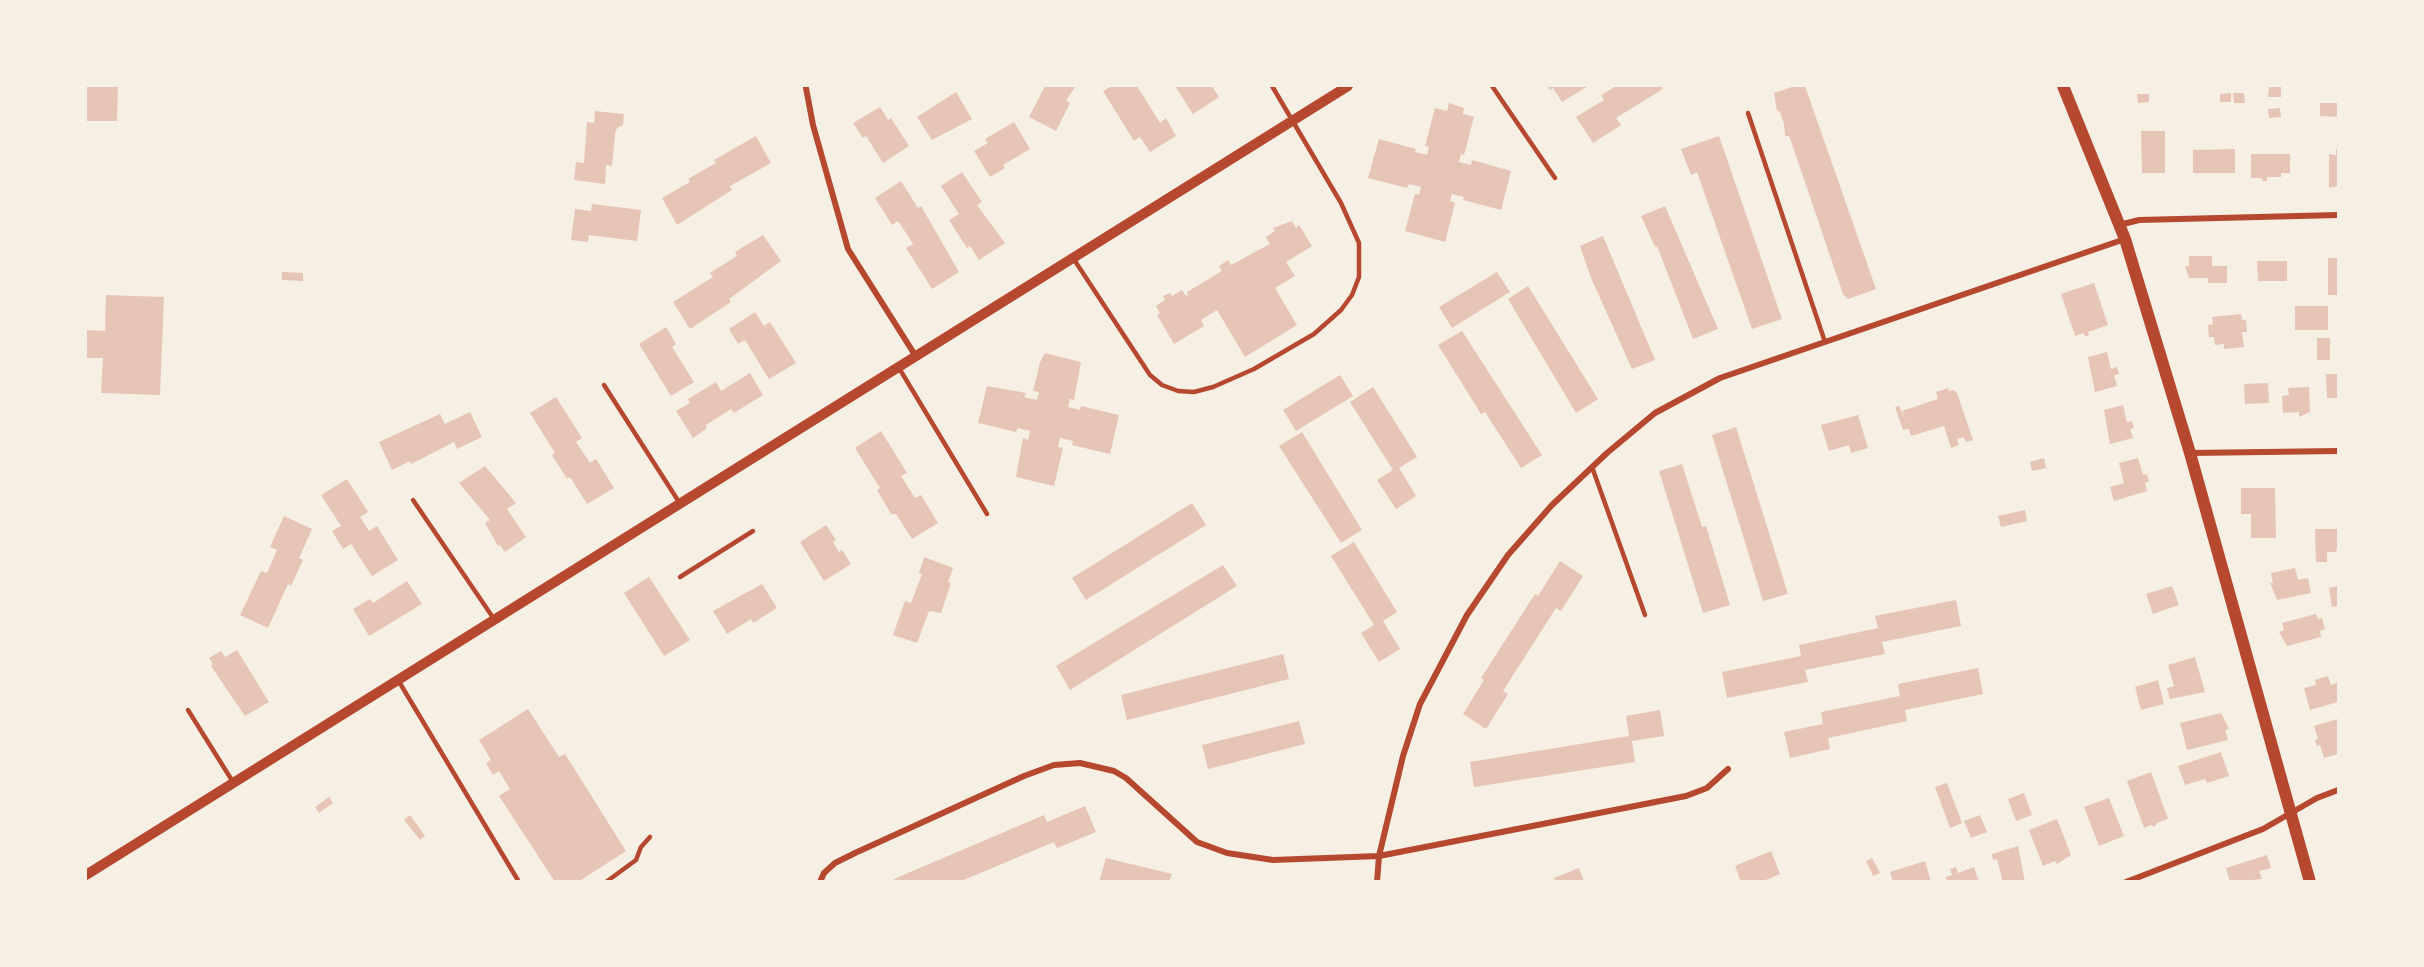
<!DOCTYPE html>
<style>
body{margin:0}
#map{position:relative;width:2424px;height:967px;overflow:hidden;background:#f6efe4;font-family:Rubik,sans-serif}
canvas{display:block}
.frame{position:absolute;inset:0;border:87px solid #f6efe4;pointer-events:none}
</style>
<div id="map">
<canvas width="2424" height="967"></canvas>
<div class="frame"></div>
</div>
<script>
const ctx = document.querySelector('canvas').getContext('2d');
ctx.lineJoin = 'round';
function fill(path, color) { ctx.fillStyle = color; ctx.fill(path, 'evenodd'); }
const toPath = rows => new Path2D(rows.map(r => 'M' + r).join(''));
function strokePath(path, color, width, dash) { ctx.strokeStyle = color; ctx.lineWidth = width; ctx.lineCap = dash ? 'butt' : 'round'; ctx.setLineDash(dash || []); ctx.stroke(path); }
fill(toPath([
 [86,86,118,86,117,121,86,121],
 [1045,86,1076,86,1066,100,1070,103,1056,131,1029,117],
 [1112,86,1137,86,1160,123,1166,118,1176,136,1150,152,1140,137,1134,141,1103,91],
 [1175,86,1212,86,1219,97,1193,114],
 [1547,86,1588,86,1562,102,1553,88,1550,90],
 [1616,86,1661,86,1663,89,1616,118,1621,125,1593,143,1576,117,1604,100,1601,95],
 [1795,86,1805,86,1876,289,1848,299,1843,294,1792,144,1789,136,1785,136,1784,124,1780,112,1777,111,1774,93],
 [2269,86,2281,86,2281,97,2268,97],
 [956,92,972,119,932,140,917,117],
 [2231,93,2231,102,2220,102,2220,94],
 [2233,93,2244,93,2245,103,2234,103],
 [2137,94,2149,94,2149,102,2138,103],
 [1449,103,1464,108,1463,114,1474,117,1464,155,1461,154,1459,162,1471,165,1472,160,1511,171,1501,210,1463,200,1464,197,1452,194,1450,201,1455,203,1445,242,1405,231,1415,194,1419,195,1421,187,1409,184,1407,188,1368,178,1379,139,1416,149,1415,152,1427,155,1429,147,1425,146,1435,108,1447,111],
 [2320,103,2338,103,2338,117,2320,116],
 [880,107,888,120,891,118,909,146,883,163,866,136,863,138,853,123],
 [2280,108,2281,117,2269,118,2268,109],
 [595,111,624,114,623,125,617,128,615,134,612,166,606,165,605,184,574,180,576,162,584,163,587,122,594,123],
 [1014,122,1030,149,1003,165,1005,168,990,177,974,151,988,143,985,139],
 [2141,131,2165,131,2165,173,2142,173],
 [756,136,771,163,730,186,732,190,677,225,662,198,690,182,688,179,716,163,714,160],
 [1719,136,1782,319,1752,329,1697,172,1691,175,1681,149],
 [2235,149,2235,173,2193,173,2193,150],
 [2336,149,2338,149,2338,186,2329,188,2329,154,2336,155],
 [2251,154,2290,154,2290,173,2281,173,2281,177,2267,177,2267,181,2262,181,2262,178,2251,178],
 [962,172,982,202,977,205,1005,243,979,260,970,246,967,248,949,220,959,214,941,186],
 [901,181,918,208,921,206,959,272,932,289,906,248,913,244,898,221,892,225,875,198],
 [592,204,641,210,637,241,589,235,588,242,571,240,575,209,591,211],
 [1665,206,1718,329,1693,339,1657,246,1655,247,1641,216],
 [1292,221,1296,228,1299,225,1312,246,1286,262,1295,276,1275,288,1297,325,1245,357,1217,310,1201,320,1204,326,1174,344,1157,315,1160,313,1156,306,1165,300,1163,296,1170,293,1172,296,1182,290,1186,296,1188,295,1187,292,1222,271,1219,266,1228,260,1231,265,1270,244,1266,237,1275,231,1273,228],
 [763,235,781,261,729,299,731,302,690,329,673,302,713,277,710,273,737,256,735,252],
 [1603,236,1655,360,1632,369,1591,278,1580,246],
 [2189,256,2212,256,2212,266,2227,266,2227,283,2208,283,2208,278,2189,278,2185,266,2189,266],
 [2328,258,2338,258,2338,295,2328,295],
 [2257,261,2287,261,2287,281,2258,281],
 [282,272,303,273,303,281,282,280],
 [1497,272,1510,292,1452,328,1439,307],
 [2094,283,2108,325,2088,332,2089,335,2085,337,2084,333,2075,336,2061,294],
 [1528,286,1598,399,1576,413,1508,299],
 [106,295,164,297,160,395,101,393,103,358,86,358,86,330,105,331],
 [2295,306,2328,306,2328,330,2295,330],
 [755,312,764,326,770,322,796,363,769,379,745,340,738,344,729,329],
 [2241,314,2242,320,2246,320,2247,332,2242,332,2244,347,2224,349,2224,344,2215,345,2214,337,2209,337,2208,325,2213,324,2212,317],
 [666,327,676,344,672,347,694,382,671,396,639,344],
 [1462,331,1542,455,1521,468,1485,412,1481,414,1438,345],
 [2317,338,2330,338,2330,360,2317,360],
 [2107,352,2111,369,2117,367,2119,374,2114,375,2117,386,2095,392,2088,357],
 [1045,353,1081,362,1074,400,1070,399,1068,407,1080,410,1081,406,1119,415,1110,454,1072,445,1073,441,1060,438,1058,447,1063,448,1054,486,1016,477,1023,438,1028,440,1030,431,1018,428,1016,432,978,423,987,386,1026,393,1024,397,1037,400,1039,392,1033,391,1040,362],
 [750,373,763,395,734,413,731,409,706,425,706,429,693,438,676,411,690,403,688,399,716,382,721,391],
 [2326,374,2338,374,2338,398,2327,398],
 [1340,375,1353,396,1296,431,1283,410],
 [2268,383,2269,403,2245,404,2244,384],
 [1373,387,1417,457,1399,468,1416,496,1396,509,1377,480,1393,470,1350,402],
 [2309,387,2310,412,2299,417,2299,412,2283,413,2282,396,2289,395,2288,388],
 [1948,388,1949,391,1954,390,1957,393,1973,440,1966,442,1964,437,1957,439,1959,445,1951,448,1944,426,1911,436,1909,429,1903,430,1895,407,1899,406,1906,422,1902,411,1938,399,1936,392],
 [556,397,582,438,576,442,590,463,596,459,614,488,587,504,570,477,567,479,552,455,555,453,530,413],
 [2123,405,2127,422,2132,421,2134,428,2130,429,2133,438,2110,444,2104,410],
 [470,412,482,437,457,449,454,442,411,464,410,461,392,470,379,442,440,414,445,424],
 [1858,415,1868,448,1851,453,1849,445,1829,451,1821,425],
 [1736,427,1788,594,1763,601,1712,435],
 [881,431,907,473,901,476,915,498,921,495,938,523,912,539,896,514,891,514,877,490,880,488,855,448],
 [1302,432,1362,530,1341,543,1279,446],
 [2044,458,2046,468,2032,471,2030,462],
 [2138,458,2143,475,2147,474,2149,481,2145,483,2147,491,2114,501,2110,487,2124,483,2119,463],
 [1682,464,1702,527,1706,526,1730,605,1703,613,1659,471],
 [485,466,516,503,507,509,526,537,505,552,500,545,498,546,485,523,490,520,459,483],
 [347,479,368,512,360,517,369,531,377,526,398,560,372,576,351,544,343,549,332,531,341,526,321,495],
 [2241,488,2275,488,2276,538,2251,538,2251,514,2241,514],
 [1192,503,1206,525,1086,600,1072,578],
 [2025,510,2027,521,2001,527,1998,516],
 [284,516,312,529,299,558,303,560,291,586,288,584,268,628,240,615,261,571,267,573,277,550,270,547],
 [826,525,836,540,833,542,839,552,842,550,851,564,824,581,800,542],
 [2315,529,2338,529,2338,544,2336,552,2327,552,2327,562,2316,562],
 [1354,542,1397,612,1383,621,1400,649,1379,662,1361,633,1374,625,1331,556],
 [924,557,953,568,948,582,951,583,941,613,929,611,917,643,893,635,905,601,911,603,922,574,919,573],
 [1560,561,1583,576,1561,611,1556,608,1503,691,1508,694,1486,729,1463,714,1484,680,1481,678,1535,594,1538,596],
 [1223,565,1237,586,1070,690,1056,666],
 [2295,568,2298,580,2308,578,2311,593,2277,600,2270,583,2273,583,2271,573],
 [649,577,690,640,664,656,624,593],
 [407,581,422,604,369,636,353,609,370,599,373,603],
 [762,584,777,608,753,623,751,619,727,634,713,611],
 [2172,586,2179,605,2153,614,2146,594],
 [2338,586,2338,606,2332,607,2329,588],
 [1956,600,1961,626,1882,642,1885,654,1805,670,1808,682,1727,698,1722,672,1801,656,1799,645,1878,628,1875,616],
 [2316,614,2318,619,2322,618,2325,629,2320,631,2321,637,2287,646,2279,632,2284,630,2282,623],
 [237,650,269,702,245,716,211,666,213,664,209,658,221,651,225,657],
 [1283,654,1289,679,1127,720,1121,695],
 [2195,657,2205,692,2170,699,2167,688,2174,686,2168,665],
 [1978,668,1983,694,1905,710,1907,721,1828,738,1830,749,1790,758,1784,732,1823,724,1821,712,1900,696,1898,684],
 [2328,676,2331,685,2338,682,2338,702,2310,710,2304,688,2316,685,2315,680],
 [2158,680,2164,704,2141,710,2135,687],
 [528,709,559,757,565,754,626,851,578,882,555,882,499,796,510,789,499,771,493,775,486,763,491,760,479,740],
 [1660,710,1664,736,1632,741,1635,762,1474,787,1470,762,1629,736,1626,716],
 [2221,713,2229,729,2225,730,2228,740,2187,750,2180,723],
 [2337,719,2338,754,2324,758,2320,745,2317,746,2315,740,2318,739,2314,726],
 [1299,721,1305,744,1208,769,1202,745],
 [2221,752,2229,776,2207,783,2205,779,2185,785,2178,766],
 [2151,772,2168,819,2157,823,2154,827,2151,825,2144,828,2127,781],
 [1947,783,1962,823,1950,828,1935,787],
 [2024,793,2032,815,2016,821,2008,799],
 [329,797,333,803,319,813,315,807],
 [2109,798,2124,836,2099,846,2084,807],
 [1085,806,1096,832,1057,848,1054,842,959,882,895,882,894,879,1044,815,1047,822],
 [410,815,425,836,420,840,404,820],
 [1980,815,1987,832,1971,838,1964,821],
 [2057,819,2071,855,2057,864,2055,861,2043,866,2029,830],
 [2018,846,2025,882,2003,882,1997,859,1993,860,1992,854],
 [1771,851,1780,874,1761,882,1741,882,1735,866],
 [2267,855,2271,868,2259,871,2262,879,2230,882,2226,868],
 [1106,858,1172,874,1169,882,1099,882],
 [1872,858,1880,873,1873,876,1866,861],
 [1925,861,1931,882,1893,882,1890,872],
 [1956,867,1958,873,1974,867,1979,882,1947,882,1946,877,1952,875,1950,869],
 [1579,868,1584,882,1555,882,1554,878]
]), '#e6c5b7');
strokePath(toPath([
 [1492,86,1555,178],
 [1748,113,1825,342],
 [1073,258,1150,375,1162,385,1178,391,1194,392,1213,387,1254,369,1314,334,1341,310,1352,295,1359,277,1359,243,1341,203,1272,86],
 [899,368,987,514],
 [604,385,679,502],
 [1592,467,1645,615],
 [413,500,494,619],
 [680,577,753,531],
 [398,680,519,882],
 [188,710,233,782],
 [606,882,636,860,641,847,650,837]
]), '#b5482f', 4.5);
strokePath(toPath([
 [806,88,813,125,848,249,915,355],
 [2119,225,2139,220,2338,215],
 [2190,453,2338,451],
 [820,882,824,873,835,863,855,853,1024,776,1054,765,1080,763,1114,771,1126,778,1197,842,1227,853,1273,860,1379,856,1686,796,1707,788,1728,769],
 [1377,882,1379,856,1403,756,1420,704,1467,615,1508,555,1552,505,1607,453,1655,413,1720,378,2125,239],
 [2126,882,2263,829,2317,798,2338,790]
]), '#b5482f', 6);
strokePath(toPath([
 [86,875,1348,86]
]), '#b5482f', 10);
strokePath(toPath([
 [2063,86,2125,239,2190,453,2310,882]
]), '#b5482f', 12);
</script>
